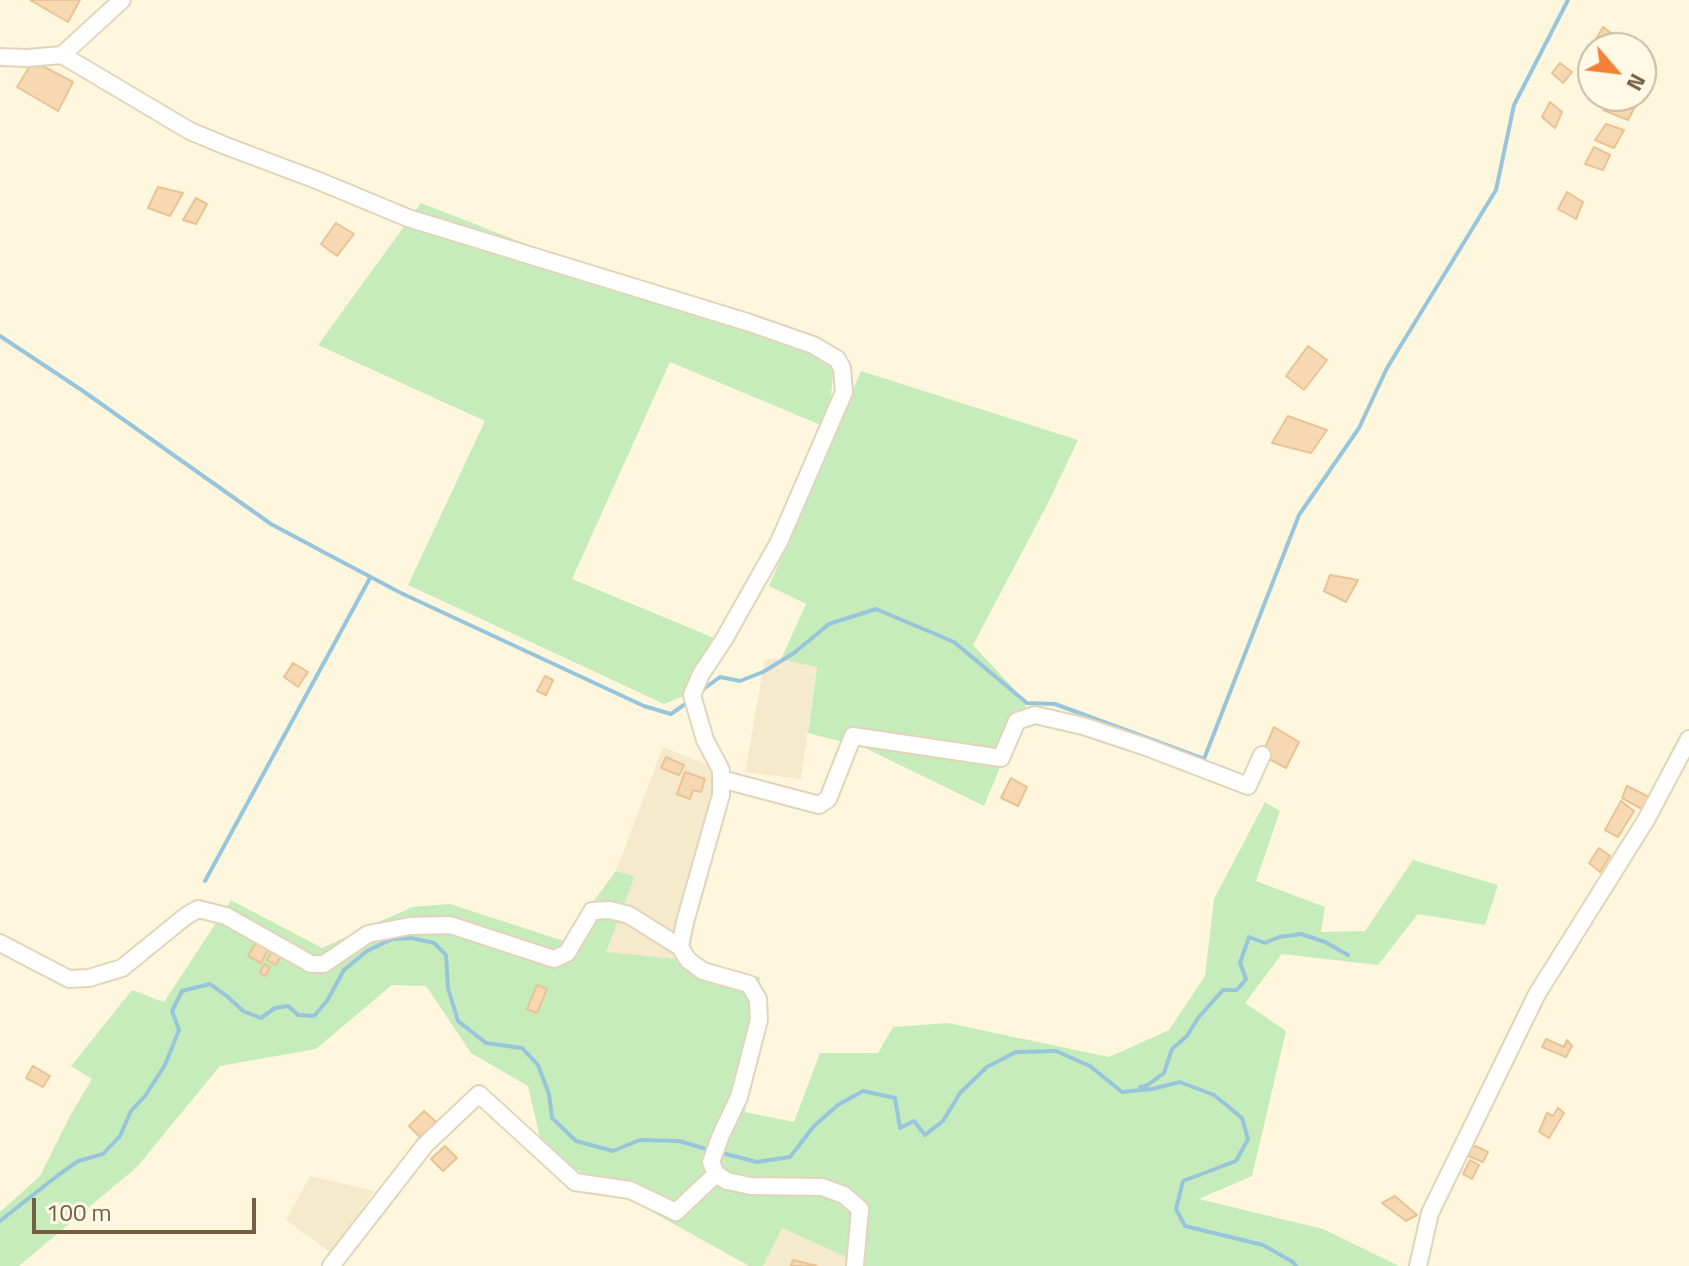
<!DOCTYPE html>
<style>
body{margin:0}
#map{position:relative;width:1689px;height:1266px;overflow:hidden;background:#fef7de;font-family:"Titillium Web",sans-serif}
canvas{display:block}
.north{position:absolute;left:1577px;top:32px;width:80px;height:80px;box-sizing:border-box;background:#fff9e6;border:2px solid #c8bba5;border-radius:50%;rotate:118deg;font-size:22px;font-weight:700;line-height:32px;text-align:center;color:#755e44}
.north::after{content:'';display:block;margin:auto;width:28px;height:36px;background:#f38238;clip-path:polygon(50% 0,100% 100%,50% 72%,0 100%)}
.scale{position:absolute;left:32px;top:1198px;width:224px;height:36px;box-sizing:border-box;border:4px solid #755e44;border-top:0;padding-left:10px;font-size:24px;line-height:28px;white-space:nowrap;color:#755e44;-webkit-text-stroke:6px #fff9e6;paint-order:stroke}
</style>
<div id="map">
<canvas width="1689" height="1266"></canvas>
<div class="north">N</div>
<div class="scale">100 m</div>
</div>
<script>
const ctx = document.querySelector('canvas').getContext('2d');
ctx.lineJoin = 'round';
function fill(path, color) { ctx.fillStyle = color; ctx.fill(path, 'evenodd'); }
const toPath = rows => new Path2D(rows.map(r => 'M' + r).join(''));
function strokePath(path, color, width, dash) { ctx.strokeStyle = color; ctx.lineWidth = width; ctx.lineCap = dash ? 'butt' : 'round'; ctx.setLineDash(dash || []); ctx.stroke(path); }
fill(toPath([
 [765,659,781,659,817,666,801,779,745,772],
 [663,747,721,770,687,923,688,960,605,953,635,876,616,871],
 [310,1176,374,1191,332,1254,286,1220],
 [781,1228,856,1261,855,1266,763,1266]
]), '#f6eacc');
fill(toPath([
 [421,203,834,364,828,428,670,362,572,579,714,638,686,695,664,704,408,585,485,421,318,345],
 [861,371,1078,440,1048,503,973,645,1027,703,984,806,865,748,808,733,817,667,781,659,806,604,769,586],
 [1265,802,1280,811,1256,881,1325,907,1321,932,1365,931,1413,860,1498,885,1485,925,1418,914,1378,965,1282,954,1245,1003,1286,1031,1252,1176,1199,1199,1323,1229,1399,1266,855,1266,855,1261,782,1228,763,1266,749,1266,543,1151,528,1086,471,1053,426,986,392,985,316,1049,220,1066,137,1167,19,1266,0,1266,0,1212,40,1176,70,1116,92,1079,71,1066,132,990,164,1002,231,900,322,948,412,907,450,904,564,941,616,871,635,876,606,952,688,960,760,977,745,1112,794,1122,820,1053,878,1053,893,1027,948,1023,1109,1057,1169,1030,1205,976,1214,899]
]), '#c7ecbc');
strokePath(toPath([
 [0,336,83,391,271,524,331,556,401,593,644,706,671,714,688,702],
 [701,691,720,677,740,681,763,672,794,653,829,624,876,609,954,642,1027,703,1055,704,1204,759,1299,515,1359,428,1387,368,1496,190,1514,105,1568,0],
 [205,881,370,578],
 [1140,1087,1146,1086,1164,1073,1172,1049,1187,1036,1198,1018,1223,990,1237,990,1246,979,1240,963,1249,937,1265,943,1279,937,1301,934,1325,942,1348,955],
 [718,1152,757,1162,790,1157,814,1126,838,1105,863,1091,895,1098,900,1128,914,1121,925,1135,943,1121,960,1093,987,1067,1016,1052,1056,1051,1090,1066,1122,1092,1152,1089,1180,1082,1214,1095,1242,1118,1248,1139,1236,1161,1183,1181,1176,1209,1185,1226,1263,1245,1293,1262,1296,1266],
 [0,1221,57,1176,78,1161,103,1154,120,1136,131,1111,145,1096,165,1065,179,1030,172,1011,182,991,210,984,228,997,243,1011,261,1018,275,1008,288,1006,298,1015,314,1016,327,1001,344,970,367,951,392,939,411,938,434,943,446,955,448,988,458,1021,486,1043,522,1048,538,1065,549,1094,552,1118,576,1141,613,1151,640,1140,679,1141,709,1150]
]), '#97c5db', 4);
const building = toPath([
 [30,0,80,0,68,22,30,0],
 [1603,27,1615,36,1633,48,1602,48,1595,41,1603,27],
 [33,61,73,82,58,111,17,87,33,61],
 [1560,63,1572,72,1563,83,1552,73,1560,63],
 [1611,96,1626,96,1637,103,1628,120,1603,110,1611,96],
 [1550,102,1562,112,1555,128,1542,117,1550,102],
 [1606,124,1624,130,1614,148,1595,140,1606,124],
 [1594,147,1610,155,1603,170,1585,164,1594,147],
 [158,187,183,193,170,216,148,208,158,187],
 [1567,192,1583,202,1576,219,1558,209,1567,192],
 [196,198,207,204,196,224,183,220,196,198],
 [336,223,354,234,337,256,321,244,336,223],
 [1308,346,1327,360,1304,390,1286,376,1308,346],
 [1288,416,1327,430,1311,453,1272,443,1288,416],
 [1330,575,1358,580,1346,602,1324,591,1330,575],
 [293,663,308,672,298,687,284,677,293,663],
 [545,676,553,680,546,695,537,691,545,676],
 [1274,727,1299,742,1286,768,1262,755,1274,727],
 [666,757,684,765,679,775,661,768,666,757],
 [685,772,705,779,701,792,693,790,690,799,677,794,685,772],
 [1011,778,1027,787,1018,806,1001,798,1011,778],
 [1627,786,1649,797,1642,809,1622,798,1627,786],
 [1621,801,1634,811,1618,837,1605,830,1621,801],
 [1599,848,1610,856,1600,872,1589,863,1599,848],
 [257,941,269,948,261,963,248,956,257,941],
 [273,949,282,954,276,965,267,960,273,949],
 [264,964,270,967,265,976,260,973,264,964],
 [537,985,547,989,537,1013,527,1009,537,985],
 [1546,1039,1564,1047,1567,1040,1572,1046,1566,1057,1542,1047,1546,1039],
 [33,1066,50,1076,43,1087,26,1078,33,1066],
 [1558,1108,1564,1113,1549,1138,1539,1132,1547,1113,1553,1116,1558,1108],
 [424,1111,436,1122,421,1138,409,1126,424,1111],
 [1469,1143,1488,1152,1483,1162,1466,1155,1469,1143],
 [445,1146,457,1158,443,1171,431,1159,445,1146],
 [1470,1160,1479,1165,1472,1179,1463,1174,1470,1160],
 [1395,1196,1417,1215,1406,1221,1382,1203,1395,1196],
 [793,1260,817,1266,791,1266,793,1260]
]);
fill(building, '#f6d9b3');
strokePath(building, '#e9c392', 2);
const minor = toPath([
 [62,55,122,0],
 [0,57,27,58,62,55,190,131,226,146,319,181,408,218,747,322,813,345,837,359,842,368,844,392,779,542,723,641,701,674,692,695,705,740,721,770,721,795,685,922,680,947,688,960,703,971,749,984,758,999,759,1020,739,1097,721,1135,711,1162,716,1174,727,1181,751,1186,822,1187,844,1195,860,1209,855,1266],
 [721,779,819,805,828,799,853,736,1001,758,1017,721,1035,715,1083,726,1146,747,1248,786,1262,755],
 [0,943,69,979,89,978,122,968,186,916,198,909,226,916,311,964,324,964,368,934,410,926,450,925,554,959,567,953,592,911,610,910,629,915,680,947],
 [331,1266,425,1145,479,1094,575,1182,630,1190,676,1212,716,1174],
 [1418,1266,1430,1213,1537,994,1646,820,1689,739]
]);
strokePath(minor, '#e2d4b9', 20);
strokePath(minor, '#fff', 16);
</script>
